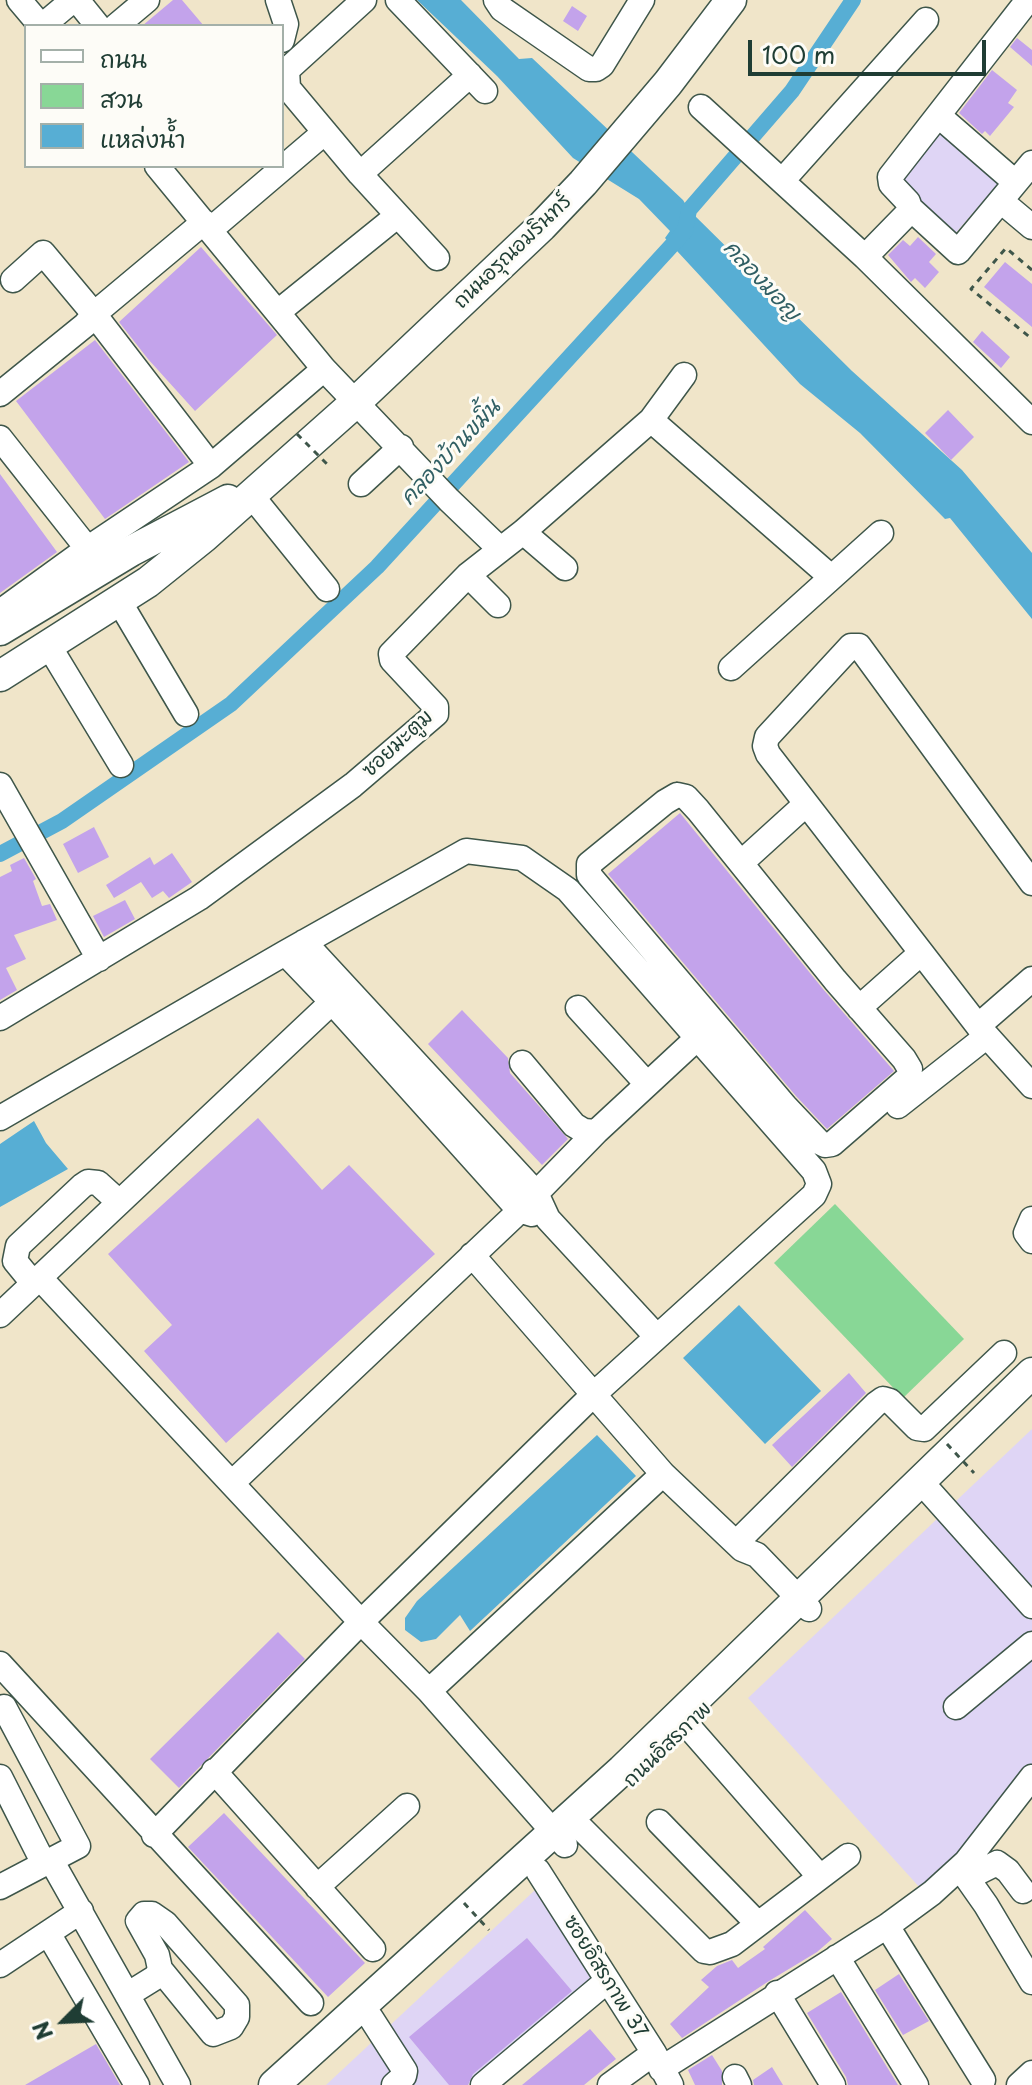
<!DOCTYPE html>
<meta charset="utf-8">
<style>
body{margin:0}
#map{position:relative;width:1032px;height:2085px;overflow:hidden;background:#f0e5c9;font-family:"Playpen Sans","Playpen Sans Thai",sans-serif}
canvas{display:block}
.legend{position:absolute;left:24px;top:24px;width:260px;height:144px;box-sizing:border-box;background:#fdfcf7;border:2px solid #a4b0a9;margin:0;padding:10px 14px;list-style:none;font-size:24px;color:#1f3d34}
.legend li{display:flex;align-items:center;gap:16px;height:40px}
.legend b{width:40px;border:2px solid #a4b0a9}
.north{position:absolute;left:24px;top:1981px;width:80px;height:80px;-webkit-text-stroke:6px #fdfcf7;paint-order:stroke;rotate:246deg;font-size:22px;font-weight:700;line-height:32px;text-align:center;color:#1f3d34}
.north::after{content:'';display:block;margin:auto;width:28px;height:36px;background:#1f3d34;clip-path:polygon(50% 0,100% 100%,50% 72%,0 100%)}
.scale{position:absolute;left:748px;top:40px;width:238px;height:36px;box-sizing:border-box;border:4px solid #1f3d34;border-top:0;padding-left:10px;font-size:24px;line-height:28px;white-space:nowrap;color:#1f3d34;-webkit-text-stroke:6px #fdfcf7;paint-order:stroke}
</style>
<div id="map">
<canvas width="1032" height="2085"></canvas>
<ul class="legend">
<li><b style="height:10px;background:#fff"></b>ถนน</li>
<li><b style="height:22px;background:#88d796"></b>สวน</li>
<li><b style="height:22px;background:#57aed4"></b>แหล่งน้ำ</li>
</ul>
<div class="north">N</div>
<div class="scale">100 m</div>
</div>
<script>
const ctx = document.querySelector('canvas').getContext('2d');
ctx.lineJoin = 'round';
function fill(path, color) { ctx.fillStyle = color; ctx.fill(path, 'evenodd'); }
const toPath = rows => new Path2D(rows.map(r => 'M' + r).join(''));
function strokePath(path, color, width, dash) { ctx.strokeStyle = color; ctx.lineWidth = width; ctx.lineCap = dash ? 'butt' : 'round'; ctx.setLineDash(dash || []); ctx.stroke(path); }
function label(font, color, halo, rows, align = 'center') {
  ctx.font = font + ' "Playpen Sans","Playpen Sans Thai",sans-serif'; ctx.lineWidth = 6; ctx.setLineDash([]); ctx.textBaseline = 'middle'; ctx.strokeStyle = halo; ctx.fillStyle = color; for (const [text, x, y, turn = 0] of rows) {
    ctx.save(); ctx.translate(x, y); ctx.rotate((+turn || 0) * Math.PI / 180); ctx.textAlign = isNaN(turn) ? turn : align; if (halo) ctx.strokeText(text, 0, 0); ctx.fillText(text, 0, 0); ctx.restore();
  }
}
fill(toPath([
 [940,124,1004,177,954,235,892,179],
 [1032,1429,1032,1765,957,1861,921,1889,748,1698],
 [550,1876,613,1969,468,2085,326,2085]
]), '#dfd5f5');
fill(toPath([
 [835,1204,964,1339,903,1398,774,1263]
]), '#88d796');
fill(toPath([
 [417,0,461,0,519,59,532,58,683,200,689,210,852,371,962,470,1032,553,1032,619,950,518,945,519,860,433,800,384,665,238,670,231,639,199,573,158,497,76],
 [34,1121,46,1143,68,1169,0,1207,0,1144],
 [739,1305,821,1391,765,1444,683,1358],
 [597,1435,636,1476,470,1631,460,1615,436,1639,421,1642,405,1630,405,1618,417,1601]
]), '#57aed4');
strokePath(toPath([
 [0,854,62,821,231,704,377,567,685,231,689,210,792,91,853,0]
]), '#57aed4', 16);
fill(toPath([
 [173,0,182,0,204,26,142,26],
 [572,6,587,16,578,31,563,21],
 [1017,38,1032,50,1032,66,1010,47],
 [992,70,1017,90,1008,103,1014,107,990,136,985,131,982,134,959,113],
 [918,237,936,254,929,262,939,272,925,288,915,278,911,282,888,255,903,240,910,246],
 [201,247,277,335,195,411,148,359,119,322],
 [1005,262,1032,284,1032,327,984,287],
 [982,331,1010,357,1001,368,973,342],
 [95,340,189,462,105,519,16,401],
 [948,410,974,437,951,460,925,433],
 [0,474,57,552,0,593],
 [680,813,823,989,894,1071,827,1129,796,1096,608,874],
 [94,827,109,857,78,873,63,844],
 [172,853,192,882,169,898,163,891,152,898,141,882,114,898,106,885,150,857,154,865],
 [24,858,36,879,33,881,42,906,50,904,57,920,14,935,26,959,6,968,17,990,0,1000,0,877,12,871,10,865],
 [125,900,135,919,104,937,93,916],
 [462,1010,508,1058,510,1073,568,1139,542,1165,428,1044],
 [258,1118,322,1190,349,1165,435,1254,226,1443,144,1351,172,1325,108,1254],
 [849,1373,866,1393,792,1467,772,1445],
 [278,1632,305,1659,179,1788,150,1759],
 [224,1813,365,1963,328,1997,188,1847],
 [805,1910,832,1939,817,1952,769,1981,682,2038,670,2024,709,1987,701,1980,717,1966,732,1960,738,1968,765,1949,763,1947],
 [527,1938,572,1991,473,2074,468,2085,449,2085,409,2037],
 [899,1974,929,2021,903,2035,875,1990],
 [841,1992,898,2085,848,2085,846,2077,807,2013],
 [590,2029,616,2059,584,2085,522,2085],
 [96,2044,120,2085,25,2085],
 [712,2055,722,2071,722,2085,695,2085,688,2070],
 [772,2067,783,2085,754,2085,753,2080]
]), '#c3a3eb');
const minor = toPath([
 [19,0,41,26],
 [77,0,98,26],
 [278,0,286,24,282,40],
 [364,0,287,70,288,88,360,174,437,258],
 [398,0,485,91],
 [496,0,502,9,589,69,596,69,602,65,642,0],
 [42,26,73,0],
 [116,26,147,0],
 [701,107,865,257,907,214,910,208,908,202,891,184,890,177,1028,0],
 [939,116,1015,182],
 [157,166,324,369,449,500,499,548],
 [360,174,470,75],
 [782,181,926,20],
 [1001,201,1032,227],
 [910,208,958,252,1032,163],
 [210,230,325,132],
 [865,257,1032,422],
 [13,280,43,253,94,314,211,466],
 [278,312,397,216],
 [0,394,85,325,94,314,204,222],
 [651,420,831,577],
 [0,438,98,562],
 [361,484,401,447],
 [251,495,327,589],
 [523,532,565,568],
 [468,575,498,605],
 [119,601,186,714],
 [0,612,87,549,211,466,324,369],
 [49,646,121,765],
 [731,668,881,533],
 [0,785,99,959],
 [677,795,686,797,698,810,835,980,904,1059,910,1069,908,1078,832,1144,825,1145,819,1142,785,1106,589,875,589,864,665,802,677,795],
 [741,863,806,804],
 [1032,883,859,646,851,646,767,737,765,746,768,754,978,1026,1032,1086],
 [304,942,536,1193,548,1219,657,1337],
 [285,953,332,1002,519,1210,532,1214],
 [578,1008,647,1084],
 [859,1008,921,953],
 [0,1018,199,898,353,785,436,714,436,707,392,660,391,654,468,575,523,532,651,420,684,375],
 [978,1026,1032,979],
 [522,1063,574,1125,584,1131,596,1132,706,1030],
 [898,1106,987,1036],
 [0,1118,285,953,466,851,522,858,568,890,814,1171,819,1184,814,1195,593,1395,361,1622,154,1835],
 [1032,1219,1026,1233,1032,1241],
 [472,1255,663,1474,742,1549,757,1555,809,1609],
 [39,1277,361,1622,429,1691,565,1845],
 [33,1283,15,1261,18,1246,82,1186,88,1182,98,1183,119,1202],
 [0,1315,332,1002],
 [232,1483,512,1218,596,1132],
 [931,1493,1032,1606],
 [736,1543,876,1404,883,1399,890,1401,917,1428,924,1429,1004,1353],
 [0,1664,311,2003],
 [429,1691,663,1474],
 [956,1707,1032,1644],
 [0,1709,4,1707,78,1846,0,1887],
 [688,1726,820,1877],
 [214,1771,373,1949],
 [0,1777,44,1864],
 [659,1822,758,1924],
 [582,1829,704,1951,710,1952,732,1944,848,1856],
 [51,1860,178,2085],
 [960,1868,986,1905,1032,1982],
 [538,1871,654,2053,671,2085],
 [967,1878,997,1863,1008,1871,1023,1891],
 [317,1887,407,1806],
 [887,1926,983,2080],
 [48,1933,137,2085],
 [837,1957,916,2085],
 [0,1965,81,1911],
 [777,1993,833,2085],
 [127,1995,156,1977,160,1969,157,1955,138,1921,144,1914,152,1914,165,1923,237,2005,237,2017,231,2027,213,2034,160,1969],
 [371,2018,405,2071,404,2076,394,2085],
 [661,2069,887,1926,932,1893,966,1862,1032,1777],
 [735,2077,739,2085],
 [483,2085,607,1981],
 [610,2085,654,2053],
 [1019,2085,1032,2073]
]);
const major = toPath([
 [0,630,131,551,228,500],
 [0,676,148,582,204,537,356,402,542,226,583,183,668,83,731,0],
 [274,2085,622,1770,1032,1373]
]);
strokePath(minor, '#3e564a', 27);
strokePath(major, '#3e564a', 33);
strokePath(toPath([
 [1032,270,1006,248,971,289,1032,339]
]), '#3e564a', 3, [6, 6]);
strokePath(minor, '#fff', 24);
strokePath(major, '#fff', 30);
strokePath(toPath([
 [297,434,328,465],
 [947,1444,974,1473],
 [464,1903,489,1930]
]), '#3e564a', 3, [6, 6]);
label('20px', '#1f3d34', '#fdfcf7', [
 ["ถนนอรุณอมรินทร์",513,252,-44],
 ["ซอยมะตูม",398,744,-43],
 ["ถนนอิสรภาพ",668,1745,-44],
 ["ซอยอิสรภาพ 37",605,1977,58]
]);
label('italic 22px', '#305f64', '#fdfcf7', [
 ["คลองมอญ",761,281,47],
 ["คลองบ้านขมิ้น",451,453,-47]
]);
</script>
